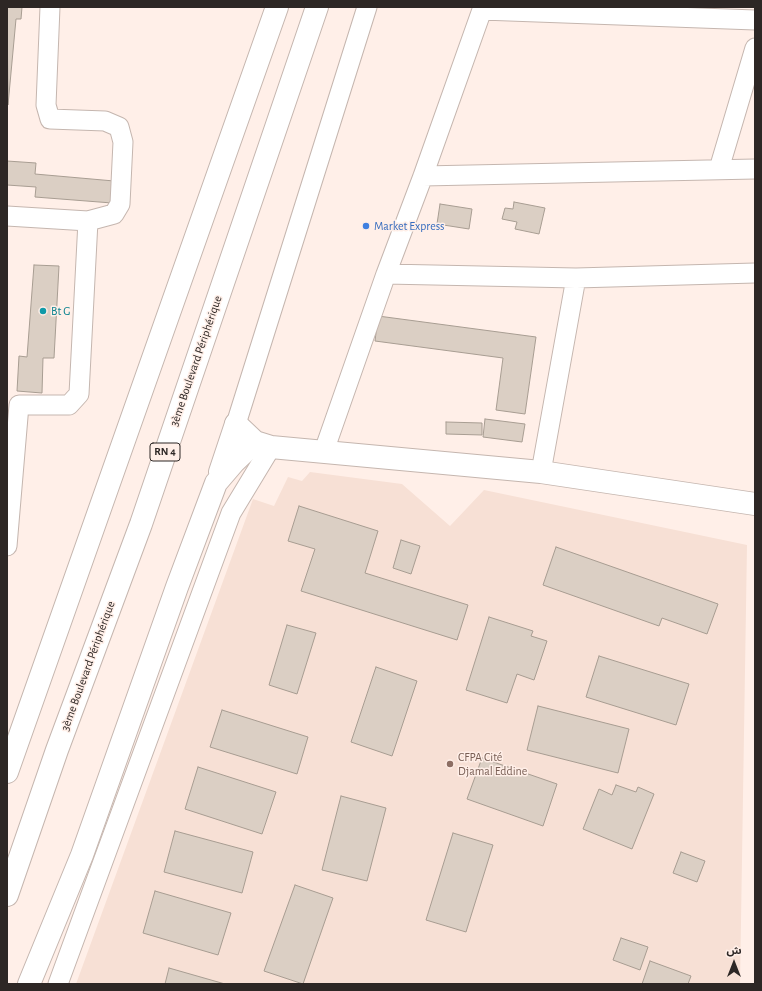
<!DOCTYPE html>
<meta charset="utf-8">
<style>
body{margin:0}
#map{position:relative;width:762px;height:991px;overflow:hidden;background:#ffefe8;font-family:"Alegreya Sans","Noto Sans Arabic",sans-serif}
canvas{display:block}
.frame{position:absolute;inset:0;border:8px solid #2d2725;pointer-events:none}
.north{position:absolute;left:714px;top:943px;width:40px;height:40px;-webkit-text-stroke:3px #ffefe8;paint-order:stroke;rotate:0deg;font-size:11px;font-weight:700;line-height:16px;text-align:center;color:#2d2725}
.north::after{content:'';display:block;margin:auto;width:14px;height:18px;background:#2d2725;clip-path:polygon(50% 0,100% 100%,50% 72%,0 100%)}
</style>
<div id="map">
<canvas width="762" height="991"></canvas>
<div class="frame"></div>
<div class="north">ش</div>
</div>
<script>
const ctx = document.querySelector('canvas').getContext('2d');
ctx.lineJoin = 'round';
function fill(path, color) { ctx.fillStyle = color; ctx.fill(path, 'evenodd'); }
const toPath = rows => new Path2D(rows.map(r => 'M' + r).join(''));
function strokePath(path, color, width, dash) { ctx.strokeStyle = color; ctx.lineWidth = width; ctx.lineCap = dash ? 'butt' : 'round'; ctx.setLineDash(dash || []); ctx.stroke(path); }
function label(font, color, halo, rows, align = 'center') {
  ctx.font = font + ' "Alegreya Sans",sans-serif'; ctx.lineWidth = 3; ctx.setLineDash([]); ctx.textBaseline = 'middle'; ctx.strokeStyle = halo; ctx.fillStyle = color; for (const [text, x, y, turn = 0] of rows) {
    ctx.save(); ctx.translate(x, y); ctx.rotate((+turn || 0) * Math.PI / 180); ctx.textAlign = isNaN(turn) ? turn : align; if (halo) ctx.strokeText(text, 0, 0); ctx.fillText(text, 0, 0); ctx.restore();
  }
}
fill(toPath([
 [310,472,402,484,450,526,484,490,747,545,740,984,76,984,253,499,274,506,288,477,302,481]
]), '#f7e0d5');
const building = toPath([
 [7,7,22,7,21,19,16,19,8,105,7,7],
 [7,161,36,163,35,174,114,181,112,203,35,197,36,187,7,185,7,161],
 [514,202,545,208,539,234,515,229,517,222,502,219,505,208,513,209,514,202],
 [440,204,472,209,469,229,437,224,440,204],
 [34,265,59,266,54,358,43,358,42,393,17,391,19,356,27,357,34,265],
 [378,316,536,337,525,414,496,410,503,358,375,341,378,316],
 [485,419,525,424,522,442,483,437,485,419],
 [446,422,482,423,482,435,446,434,446,422],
 [299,506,378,531,365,573,468,605,457,640,301,591,315,549,288,541,299,506],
 [401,540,420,546,411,574,393,568,401,540],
 [556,547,718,604,707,634,662,618,659,626,543,585,556,547],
 [489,617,533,631,531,636,547,641,534,680,517,674,507,703,466,690,489,617],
 [287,625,316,633,297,694,269,685,287,625],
 [599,656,689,684,676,725,586,697,599,656],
 [376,667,417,681,392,756,351,742,376,667],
 [538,706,629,729,618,773,527,750,538,706],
 [222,710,308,737,297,774,210,747,222,710],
 [482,758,557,784,543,826,467,799,482,758],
 [198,767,276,792,262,834,185,809,198,767],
 [616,785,636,792,638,787,654,794,632,849,583,829,599,789,612,795,616,785],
 [341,796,386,808,367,881,322,870,341,796],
 [175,831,253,852,242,893,164,872,175,831],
 [453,833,493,845,466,932,426,920,453,833],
 [681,852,705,861,697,882,673,873,681,852],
 [295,885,333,898,303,984,264,971,295,885],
 [155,891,231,913,218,955,143,933,155,891],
 [621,938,648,947,640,970,613,960,621,938],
 [650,961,691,976,688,984,642,984,650,961],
 [169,968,225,984,165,984,169,968]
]);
fill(building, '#dbcfc4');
strokePath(building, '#a89d92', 1);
const street = toPath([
 [482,10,755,20],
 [719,169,755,48],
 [423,176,755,169],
 [7,216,88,221,114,214,120,204,123,142,119,127,105,121,50,119,46,105,50,7],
 [386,274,576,278,755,273],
 [236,424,367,7],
 [324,451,386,274,423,176,483,7],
 [541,472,576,278],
 [7,546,19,405,69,405,79,394,88,221],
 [58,984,231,513,271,447]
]);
const secondary = toPath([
 [236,424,255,442,271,447,541,472,755,504]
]);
const highway = toPath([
 [220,472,236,424],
 [7,772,277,7],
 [7,895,57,750,141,524,317,7],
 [29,984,82,855,177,587,216,483,234,462,255,442]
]);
strokePath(street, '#c5b6af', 21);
strokePath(secondary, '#c5b6af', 24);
strokePath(highway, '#c5b6af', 24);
strokePath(street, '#fff', 19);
strokePath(secondary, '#fff', 22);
strokePath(highway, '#fff', 22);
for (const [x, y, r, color] of [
 [366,226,4,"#3f7fe0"],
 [43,311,4,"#0f9aa8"],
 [450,764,4,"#8d6e63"]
]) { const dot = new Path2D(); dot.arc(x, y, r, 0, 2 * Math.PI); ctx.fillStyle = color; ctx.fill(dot); strokePath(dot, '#ffefe8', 1.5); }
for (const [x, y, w] of [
 [165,452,30]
]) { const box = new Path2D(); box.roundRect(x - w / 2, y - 9, w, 18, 3); ctx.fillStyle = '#ffefe8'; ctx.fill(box); strokePath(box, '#2d2725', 1); }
label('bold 11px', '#2d2725', null, [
 ["RN 4",165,452]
]);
label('12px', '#366cbe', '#ffefe8', [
 ["Market Express",374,226]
], 'left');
label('12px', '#0d838f', '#ffefe8', [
 ["Bt G",51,311]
], 'left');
label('12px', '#2d2725', '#ffefe8', [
 ["3ème Boulevard Périphérique",196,361,-71],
 ["3ème Boulevard Périphérique",88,666,-70]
]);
label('12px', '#785e54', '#ffefe8', [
 ["CFPA Cité",458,757],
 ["Djamal Eddine",458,771]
], 'left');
</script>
